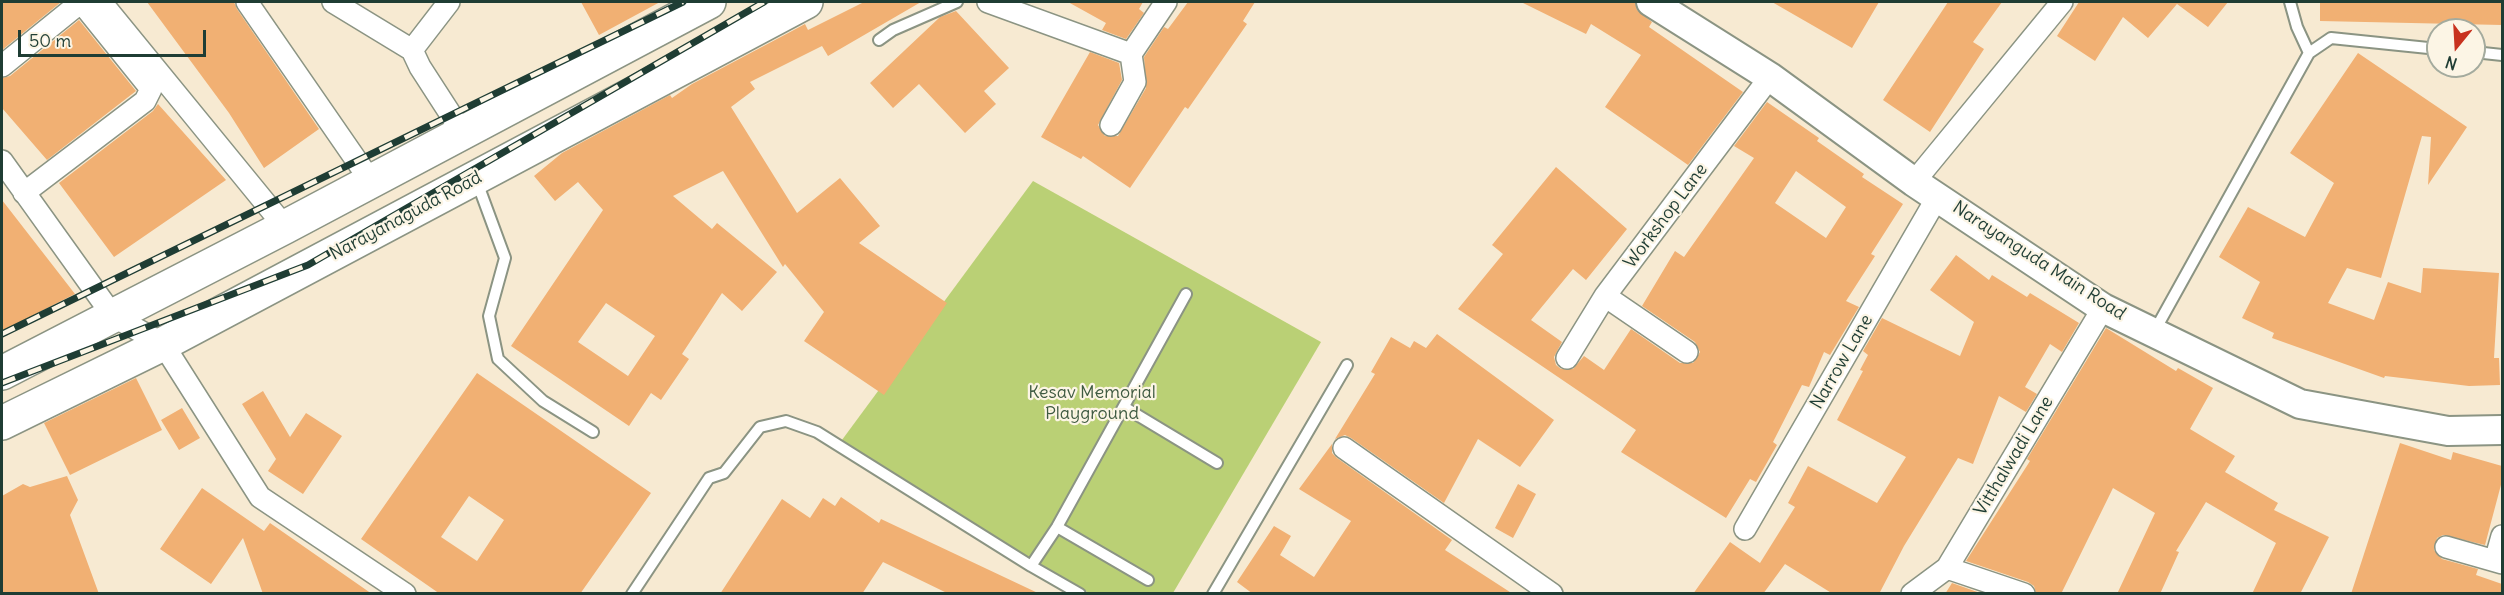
<!DOCTYPE html>
<style>
body{margin:0}
#map{position:relative;width:2504px;height:595px;overflow:hidden;background:#f7ead2;font-family:Delius,sans-serif}
canvas{display:block}
.frame{position:absolute;inset:0;border:3px solid #1f3d34;pointer-events:none}
.north{position:absolute;left:2426px;top:18px;width:60px;height:60px;box-sizing:border-box;background:#fcf5e5;border:2px solid #a4ab9e;border-radius:50%;rotate:198deg;font-size:16px;font-weight:700;line-height:24px;text-align:center;color:#1f3d34}
.north::after{content:'';display:block;margin:auto;width:21px;height:27px;background:#c8321e;clip-path:polygon(50% 0,100% 100%,50% 72%,0 100%)}
.scale{position:absolute;left:18px;top:30px;width:188px;height:27px;box-sizing:border-box;border:3px solid #1f3d34;border-top:0;padding-left:8px;font-size:18px;line-height:21px;white-space:nowrap;color:#1f3d34;-webkit-text-stroke:4px #fcf5e5;paint-order:stroke}
</style>
<div id="map">
<canvas width="2504" height="595"></canvas>
<div class="frame"></div>
<div class="north">N</div>
<div class="scale">50 m</div>
</div>
<script>
const ctx = document.querySelector('canvas').getContext('2d');
ctx.lineJoin = 'round';
function fill(path, color) { ctx.fillStyle = color; ctx.fill(path, 'evenodd'); }
const toPath = rows => new Path2D(rows.map(r => 'M' + r).join(''));
function strokePath(path, color, width, dash) { ctx.strokeStyle = color; ctx.lineWidth = width; ctx.lineCap = dash ? 'butt' : 'round'; ctx.setLineDash(dash || []); ctx.stroke(path); }
function label(font, color, halo, rows, align = 'center') {
  ctx.font = font + ' Delius,sans-serif'; ctx.lineWidth = 4.5; ctx.setLineDash([]); ctx.textBaseline = 'middle'; ctx.strokeStyle = halo; ctx.fillStyle = color; for (const [text, x, y, turn = 0] of rows) {
    ctx.save(); ctx.translate(x, y); ctx.rotate((+turn || 0) * Math.PI / 180); ctx.textAlign = isNaN(turn) ? turn : align; if (halo) ctx.strokeText(text, 0, 0); ctx.fillText(text, 0, 0); ctx.restore();
  }
}
fill(toPath([
 [1033,181,1321,342,1173,593,1089,593,839,444]
]), '#bad075');
fill(toPath([
 [2,2,61,2,2,50],
 [147,2,234,2,237,9,319,129,264,168,229,113],
 [581,2,660,2,599,35],
 [864,2,921,2,828,56,822,46,750,82,755,89,731,107,797,213,840,178,880,226,859,243,947,303,884,395,804,341,824,312,785,264,783,267,723,171,673,196,712,229,717,223,777,272,742,311,722,293,682,354,689,359,661,400,651,393,629,426,511,346,603,210,578,182,555,201,534,176,562,153,670,95,672,98,692,84,792,31,805,24,808,30],
 [606,303,655,336,628,376,578,342],
 [1068,2,1143,2,1139,9,1144,13,1126,39,1102,30,1106,23],
 [1188,2,1255,2,1243,21,1247,24,1188,109,1185,107,1130,188,1083,156,1081,159,1041,137,1090,52,1119,63,1122,80,1098,125,1105,136,1118,136,1146,88,1144,57,1164,27,1168,29],
 [1521,2,1635,2,1637,10,1652,22,1649,27,1743,92,1688,165,1605,107,1641,55,1591,24,1586,34],
 [1772,2,1879,2,1852,48],
 [1948,2,2002,2,1973,42,1984,49,1930,132,1883,100],
 [2079,2,2228,2,2208,27,2177,4,2148,38,2123,17,2095,61,2057,36],
 [2320,2,2502,2,2502,25,2320,21],
 [956,11,1009,68,984,91,996,104,965,133,919,84,893,108,870,83,940,17],
 [79,20,136,91,47,160,2,108,2,78,10,76],
 [2358,53,2467,127,2428,185,2431,137,2422,136,2381,278,2347,268,2328,303,2374,320,2388,282,2421,293,2423,268,2499,273,2494,358,2499,358,2500,385,2469,386,2385,376,2384,378,2272,338,2274,333,2242,318,2260,282,2219,257,2248,207,2305,237,2334,183,2290,153],
 [1767,102,1819,138,1817,141,1864,174,1862,177,1903,204,1871,254,1875,256,1846,301,1859,307,1830,355,1824,352,1809,387,1802,385,1773,442,1777,445,1756,482,1750,479,1726,518,1621,452,1636,430,1458,309,1503,254,1492,245,1556,167,1627,229,1586,280,1573,269,1531,320,1562,342,1554,357,1556,365,1561,369,1573,369,1584,356,1604,370,1631,329,1680,363,1693,363,1700,352,1695,342,1642,306,1675,251,1684,257,1754,158,1734,146],
 [1796,171,1846,207,1826,238,1775,203],
 [158,104,226,180,114,257,59,183,153,111],
 [2,200,75,294,2,331],
 [1956,255,1989,280,1992,275,2027,297,2030,293,2079,323,2062,352,2050,344,2025,387,2037,394,2026,412,1999,396,1973,464,1958,458,1904,546,1879,594,1833,594,1785,564,1763,594,1693,594,1730,542,1760,563,1795,507,1788,503,1808,466,1877,503,1906,457,1837,420,1863,371,1860,370,1868,355,1863,351,1882,318,1960,356,1974,322,1930,290],
 [2106,328,2176,371,2178,368,2213,388,2190,429,2235,456,2225,472,2278,503,2274,510,2329,537,2300,594,2252,594,2276,543,2206,502,2176,551,2179,552,2160,594,2117,594,2155,513,2113,488,2061,594,2036,594,2034,586,2028,582,1966,561,2030,461,2027,459],
 [1437,334,1554,420,1520,467,1478,439,1444,503,1351,438,1345,435,1335,439,1375,374,1371,372,1391,337,1410,348,1414,341,1426,348],
 [477,373,651,493,580,594,440,594,361,539],
 [469,496,504,520,477,561,441,537],
 [136,378,162,430,70,475,44,423],
 [263,391,290,437,306,413,342,436,303,494,268,471,276,459,242,404],
 [182,408,200,438,179,450,161,420],
 [2400,443,2451,460,2453,452,2502,466,2502,481,2485,545,2443,535,2437,538,2434,550,2442,559,2478,569,2476,575,2502,584,2502,594,2351,594],
 [1332,444,1332,453,1337,458,1452,540,1445,550,1513,594,1253,594,1237,582,1274,526,1291,536,1280,555,1314,577,1351,521,1299,489],
 [67,476,78,500,70,515,99,594,2,594,2,496,23,484,30,487],
 [1518,484,1536,494,1513,538,1495,528],
 [202,488,264,531,270,523,372,594,263,594,243,538,211,584,160,549],
 [841,497,879,523,881,519,1040,594,949,594,883,562,862,594,720,594,782,499,810,518,823,498,835,506],
 [1952,583,1983,594,1945,594]
]), '#f1b073');
const lane = toPath([
 [2290,2,2297,27,2309,53],
 [879,40,893,30,957,2],
 [2474,52,2502,55],
 [477,182,505,258,489,316,498,359,543,401,593,432],
 [2154,332,2309,53,2331,38,2438,49],
 [1124,407,1217,463],
 [1057,527,1148,580],
 [1031,566,1080,594],
 [632,594,709,478,724,473,760,427,786,421,817,432,1031,566,1057,527,1186,294],
 [1213,594,1347,365]
]);
const street = toPath([
 [101,2,285,227],
 [247,2,370,180],
 [333,2,412,50],
 [449,2,412,50,420,67,462,132],
 [988,2,1131,54,1166,2],
 [2,66,81,2,151,89,145,101,24,193],
 [1111,125,1135,82,1131,54],
 [2,161,113,316,163,344,260,497,405,594],
 [1914,182,2062,2],
 [1605,296,1687,352],
 [1567,358,1605,296,1770,77],
 [1344,448,1552,594],
 [1745,529,1938,196],
 [2446,547,2502,563],
 [2495,561,2502,536],
 [1947,568,2024,594],
 [1912,594,1947,568,2103,308]
]);
const secondary = toPath([
 [1651,2,1770,77,1914,182,2103,308,2300,404,2448,431,2502,430]
]);
const primary = toPath([
 [2,373,285,227,709,2],
 [2,423,163,344,806,2]
]);
strokePath(lane, '#8b9483', 14);
strokePath(street, '#8b9483', 24);
strokePath(secondary, '#8b9483', 32);
strokePath(primary, '#8b9483', 36);
strokePath(lane, '#fff', 10);
strokePath(street, '#fff', 21);
strokePath(secondary, '#fff', 28);
strokePath(primary, '#fff', 33);
const rail = toPath([
 [2,334,683,2],
 [2,383,308,265,764,2]
]);
strokePath(rail, '#1f3d34', 7);
strokePath(rail, '#fcf5e5', 4.5, [14]);
label('18px', '#1f3d34', '#fcf5e5', [
 ["Narayanaguda Road",406,216,-28],
 ["Workshop Lane",1666,216,-53],
 ["Narayanguda Main Road",2039,261,33],
 ["Narrow Lane",1842,362,-60],
 ["Vitthalwadi Lane",2014,456,-59]
]);
label('18px', '#3e5a41', '#fcf5e5', [
 ["Kesav Memorial",1092,393],
 ["Playground",1092,414]
]);
</script>
